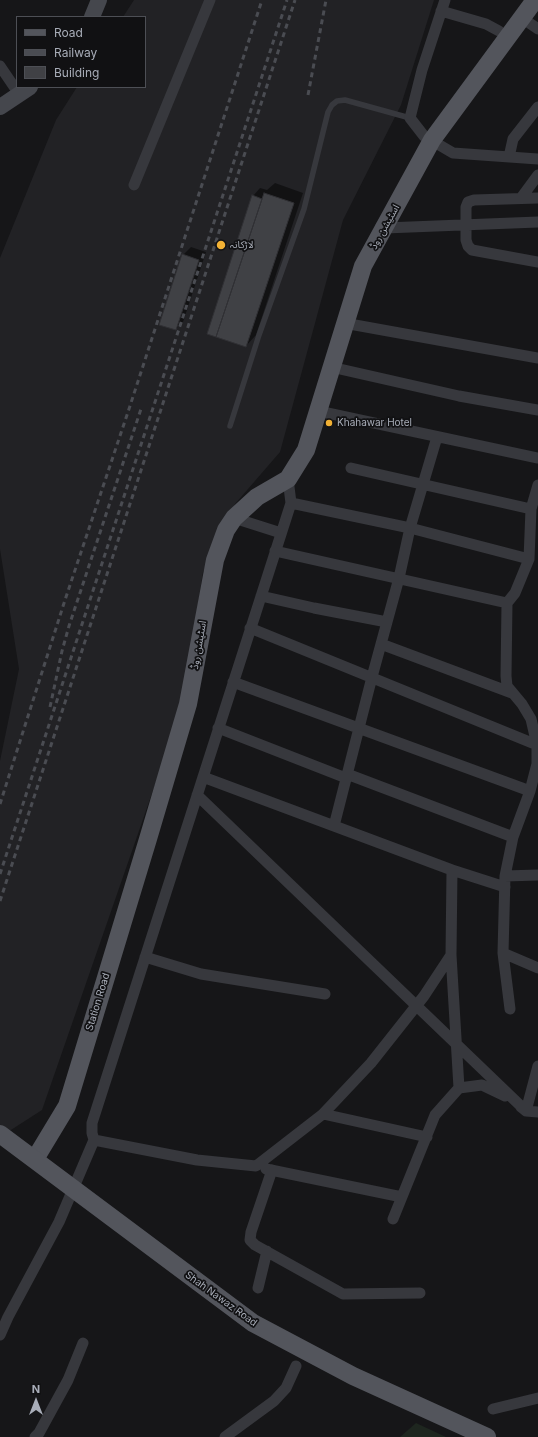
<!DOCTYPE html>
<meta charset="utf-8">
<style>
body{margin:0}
#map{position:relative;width:538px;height:1437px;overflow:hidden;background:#161618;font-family:Inter,sans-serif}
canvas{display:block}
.legend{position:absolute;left:16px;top:16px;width:130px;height:72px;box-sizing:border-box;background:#111113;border:1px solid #4d4f55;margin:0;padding:5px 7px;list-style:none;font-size:12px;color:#a8adb8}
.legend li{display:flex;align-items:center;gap:8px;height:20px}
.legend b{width:20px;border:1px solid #4d4f55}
.north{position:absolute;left:16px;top:1381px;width:40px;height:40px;-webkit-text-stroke:3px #111113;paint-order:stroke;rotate:0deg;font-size:11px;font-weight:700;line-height:16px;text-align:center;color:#a8adb8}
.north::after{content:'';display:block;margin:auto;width:14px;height:18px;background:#a8adb8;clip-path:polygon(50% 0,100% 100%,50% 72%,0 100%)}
</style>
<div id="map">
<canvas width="538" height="1437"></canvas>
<ul class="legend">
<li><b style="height:5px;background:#53555c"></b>Road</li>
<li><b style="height:5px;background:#4a4c52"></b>Railway</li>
<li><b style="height:11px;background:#404145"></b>Building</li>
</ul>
<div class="north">N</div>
</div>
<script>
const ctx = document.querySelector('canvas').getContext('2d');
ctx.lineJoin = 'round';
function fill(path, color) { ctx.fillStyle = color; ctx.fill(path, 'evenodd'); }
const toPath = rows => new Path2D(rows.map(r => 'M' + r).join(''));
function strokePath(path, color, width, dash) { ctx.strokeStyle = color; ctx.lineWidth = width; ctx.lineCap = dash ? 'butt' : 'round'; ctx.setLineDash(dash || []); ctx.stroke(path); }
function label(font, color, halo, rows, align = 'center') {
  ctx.font = font + ' Inter,"Noto Sans Arabic",sans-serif'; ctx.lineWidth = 3.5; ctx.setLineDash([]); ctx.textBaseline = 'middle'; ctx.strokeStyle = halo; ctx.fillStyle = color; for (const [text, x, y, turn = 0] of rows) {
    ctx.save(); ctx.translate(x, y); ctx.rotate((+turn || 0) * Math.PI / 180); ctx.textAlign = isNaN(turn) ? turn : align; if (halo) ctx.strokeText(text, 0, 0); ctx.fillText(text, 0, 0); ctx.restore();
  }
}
fill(toPath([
 [134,0,434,0,401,105,343,220,280,452,235,504,203,572,182,707,42,1110,0,1137,0,761,19,669,0,549,0,258,56,120,77,87,145,87,145,17,123,17]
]), '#222225');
fill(toPath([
 [416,1423,446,1437,400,1437]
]), '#1e261f');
fill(toPath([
 [275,183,303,193,256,335,246,346,253,196,260,188,267,190],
 [191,247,206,252,183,322,176,329,183,255]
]), '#0007');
const building = toPath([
 [264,193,294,203,246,347,216,337,264,193],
 [252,195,262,199,216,337,207,334,252,195],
 [182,254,199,260,176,330,159,325,182,254]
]);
fill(building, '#404145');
strokePath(building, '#303034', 1);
strokePath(toPath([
 [230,426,259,335,304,209,328,112,332,105,337,101,345,100,410,118]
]), '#37383d', 5.5);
strokePath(toPath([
 [445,0,422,70,410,118,424,136,453,153,538,159],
 [441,11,486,24,499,31],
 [522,18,538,29],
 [0,66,19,94],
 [509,157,513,139,538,107],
 [134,185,210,0],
 [521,198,538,175],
 [538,198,474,200,468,202,466,207,466,240,468,246,472,250,538,262],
 [381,226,385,228,538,222],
 [344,323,538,358],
 [331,367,459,396,538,410],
 [318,411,538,458],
 [351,468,531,509],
 [288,479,291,503,92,1123,92,1133,94,1140,197,1160,256,1166,323,1114,371,1063,424,996,451,955,452,870],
 [291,503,410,528,529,559],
 [234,518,281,533],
 [275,551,507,603],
 [261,596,314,608,387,622],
 [250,628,537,745],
 [381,644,512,693],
 [233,682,530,791],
 [218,728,346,778],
 [347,774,513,837],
 [203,777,452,870,505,887],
 [197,795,526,1111,538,1066],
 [334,826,372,677,399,578,410,528,437,437],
 [505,876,538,875],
 [503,953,538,968],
 [451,955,459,1088],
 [145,957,201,974,325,994],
 [510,1009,503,953,505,876,513,837,530,791,537,764,537,745,531,719,522,704,507,686,506,676,507,603,515,593,529,559,531,509,538,485],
 [521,1107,526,1111,538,1112],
 [323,1114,427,1137],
 [266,1169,402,1197],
 [272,1170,251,1232,250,1240,255,1245,343,1294,420,1293],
 [393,1219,435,1115,459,1088,482,1085,505,1096],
 [258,1288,267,1251],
 [0,1335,8,1317,59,1222,94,1140],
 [493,1409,538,1398],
 [35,1437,39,1433,68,1380,83,1343],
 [225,1437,274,1401,286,1388,296,1366]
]), '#37383d', 11);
strokePath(toPath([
 [92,17,99,0],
 [0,107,30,87]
]), '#45474d', 16);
strokePath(toPath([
 [35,1159,67,1106,148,839,188,704,215,560,226,530,234,518,257,497,288,479,306,450,363,266,432,140,535,0]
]), '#53555c', 18);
strokePath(toPath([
 [308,95,326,0],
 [50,707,62,651,69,626,141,409],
 [0,804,65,600,129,409,262,0],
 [0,874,287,0],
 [0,901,295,0]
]), '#4a4c52', 3, [5, 4]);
strokePath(toPath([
 [0,1134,253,1323,353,1376,487,1437]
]), '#53555c', 18);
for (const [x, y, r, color] of [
 [221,245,5,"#f2b134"],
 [329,423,4,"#f2b134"]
]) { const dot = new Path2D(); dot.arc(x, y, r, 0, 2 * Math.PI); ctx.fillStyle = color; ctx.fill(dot); strokePath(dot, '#111113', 1.5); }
label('10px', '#a8adb8', '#111113', [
 ["اسٹیشن روڈ",385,227,-61],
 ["اسٹیشن روڈ",199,645,-80],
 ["Station Road",98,1002,-73],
 ["Shah Nawaz Road",221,1299,36]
]);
label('10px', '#a8adb8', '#111113', [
 ["لاڑکانہ",230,245],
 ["Khahawar Hotel",337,423]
], 'left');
</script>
